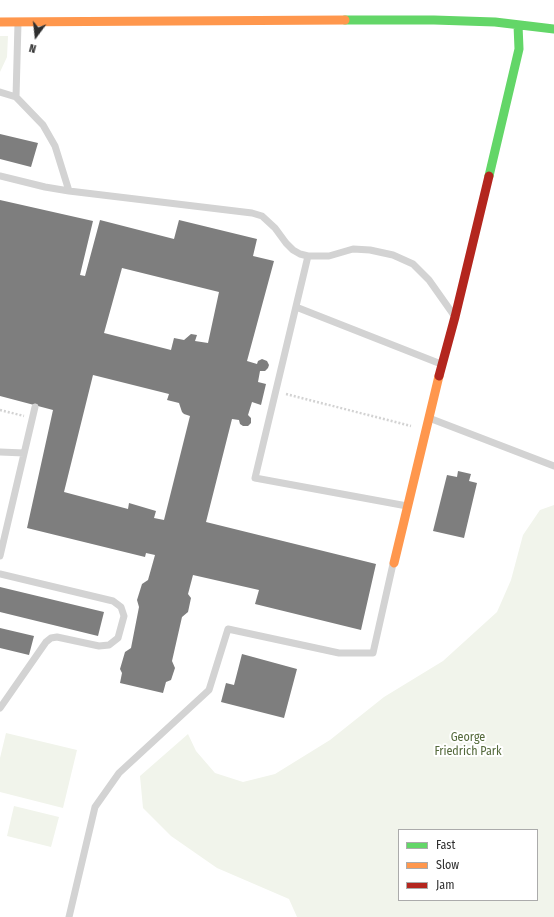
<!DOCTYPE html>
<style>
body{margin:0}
#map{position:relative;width:554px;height:917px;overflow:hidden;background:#fff;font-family:"Fira Sans Condensed",sans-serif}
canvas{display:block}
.legend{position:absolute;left:398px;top:829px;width:140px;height:72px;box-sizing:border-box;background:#fff;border:1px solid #ababab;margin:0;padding:5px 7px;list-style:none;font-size:12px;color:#2e2e2e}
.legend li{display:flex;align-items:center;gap:8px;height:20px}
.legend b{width:20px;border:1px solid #ababab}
.north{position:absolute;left:16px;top:16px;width:40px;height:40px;-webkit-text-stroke:3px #fff;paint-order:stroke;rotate:195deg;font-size:11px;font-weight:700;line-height:16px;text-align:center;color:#2e2e2e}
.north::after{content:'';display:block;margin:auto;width:14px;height:18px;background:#2e2e2e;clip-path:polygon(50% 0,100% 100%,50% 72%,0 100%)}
</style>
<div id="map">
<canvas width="554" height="917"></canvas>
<ul class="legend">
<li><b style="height:5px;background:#63d668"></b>Fast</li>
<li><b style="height:5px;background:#ff974d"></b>Slow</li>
<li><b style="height:5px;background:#b3261e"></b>Jam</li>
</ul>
<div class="north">N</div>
</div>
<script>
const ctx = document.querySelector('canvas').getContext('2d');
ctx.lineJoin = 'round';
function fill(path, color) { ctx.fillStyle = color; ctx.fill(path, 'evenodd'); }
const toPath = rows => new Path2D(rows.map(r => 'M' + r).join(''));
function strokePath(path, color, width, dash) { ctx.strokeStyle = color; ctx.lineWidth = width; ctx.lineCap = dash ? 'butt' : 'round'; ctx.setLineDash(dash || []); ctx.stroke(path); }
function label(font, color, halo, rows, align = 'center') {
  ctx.font = font + ' "Fira Sans Condensed",sans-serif'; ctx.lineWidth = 4; ctx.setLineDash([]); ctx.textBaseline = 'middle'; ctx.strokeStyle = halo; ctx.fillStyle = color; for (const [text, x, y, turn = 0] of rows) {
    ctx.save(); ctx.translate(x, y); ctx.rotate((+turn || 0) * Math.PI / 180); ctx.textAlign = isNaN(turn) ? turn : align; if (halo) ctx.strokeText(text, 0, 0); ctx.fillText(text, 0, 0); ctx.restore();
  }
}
fill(toPath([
 [0,36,8,36,7,57,0,72],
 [554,505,554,917,297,917,289,899,217,868,171,836,143,808,140,776,188,734,196,751,215,773,243,782,275,774,330,740,384,697,443,661,497,612,511,580,523,535,540,510],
 [399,830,537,830,537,900,399,900],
 [6,733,77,750,63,808,0,792,0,758],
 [14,806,59,817,51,847,7,836]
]), '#f1f4eb');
fill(toPath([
 [0,134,38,143,31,167,0,159],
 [0,200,93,221,80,275,85,276,100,220,174,239,179,220,257,239,253,256,274,261,247,361,257,364,258,361,262,359,267,361,269,365,268,368,265,371,260,371,258,382,266,384,261,405,252,402,248,415,251,418,251,423,248,426,243,426,240,424,239,420,232,419,206,522,376,564,361,630,255,604,259,590,193,575,188,594,191,598,188,612,182,617,172,661,175,668,171,680,166,682,163,693,120,683,122,673,120,669,125,652,131,648,139,607,137,600,142,584,148,580,155,555,146,553,145,557,27,528,53,410,0,396],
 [122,268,219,292,208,343,195,341,197,335,191,334,184,340,174,338,171,350,104,333],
 [93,375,169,394,167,400,179,403,182,412,184,414,190,416,164,520,154,518,156,511,129,503,128,509,64,492],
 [458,471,471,474,469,481,477,483,464,538,433,531,447,475,457,477],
 [0,587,104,612,98,636,0,612],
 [0,628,34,636,29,655,0,648],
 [242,654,297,669,284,718,221,702,226,683,234,685]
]), '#7e7e7e');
strokePath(toPath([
 [286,394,411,426],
 [0,410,24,416]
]), '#d3d3d3', 2.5, [2, 2]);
strokePath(toPath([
 [0,92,16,97,43,125,55,146,69,191],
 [16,97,18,23],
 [0,176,45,187,69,191,252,213,262,216,275,228,286,243,293,250,300,254,308,256,329,256,353,249,370,250,393,255,413,264,429,280,453,314],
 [308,256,255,478,407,506],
 [296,307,441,364],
 [429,418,554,466],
 [0,452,24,453],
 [0,556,35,407],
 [0,574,113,601,121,607,124,616,118,638,109,645,99,646,57,637,51,638,46,642,0,708],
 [69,917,95,807,119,773,209,690,228,629,339,653,373,653,393,564]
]), '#d3d3d3', 7);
strokePath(toPath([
 [345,20,434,20,495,22,554,29],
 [489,176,519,49,518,25]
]), '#63d668', 9);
strokePath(toPath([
 [0,22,345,20],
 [394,563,439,376]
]), '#ff974d', 9);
strokePath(toPath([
 [439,376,455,317,489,176]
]), '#b3261e', 9);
label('12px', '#54693b', '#fff', [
 ["George",468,738],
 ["Friedrich Park",468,752]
]);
</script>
